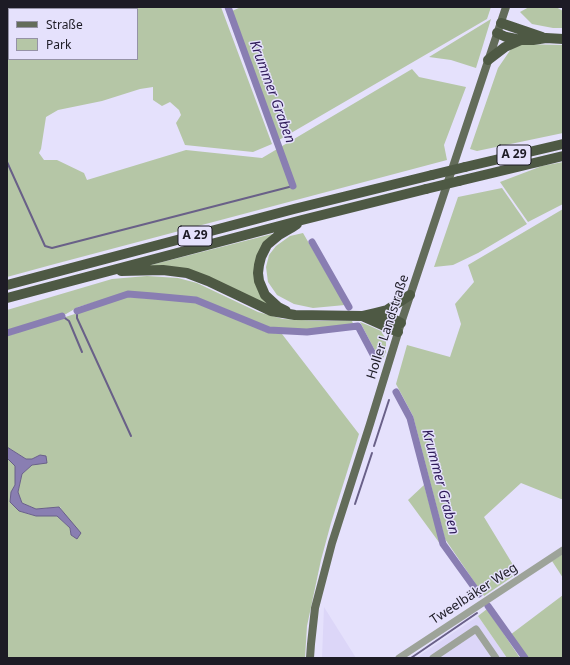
<!DOCTYPE html>
<meta charset="utf-8">
<style>
body{margin:0}
#map{position:relative;width:570px;height:665px;overflow:hidden;background:#e5e1fc;font-family:"Noto Sans",sans-serif}
canvas{display:block}
.frame{position:absolute;inset:0;border:8px solid #1d1b25;pointer-events:none}
.legend{position:absolute;left:8px;top:8px;width:130px;height:52px;box-sizing:border-box;background:#e5e1fc;border:1px solid #9592a6;margin:0;padding:5px 7px;list-style:none;font-size:12px;color:#1d1b25}
.legend li{display:flex;align-items:center;gap:8px;height:20px}
.legend b{width:20px;border:1px solid #9592a6}
</style>
<div id="map">
<canvas width="570" height="665"></canvas>
<div class="frame"></div>
<ul class="legend">
<li><b style="height:5px;background:#636c5a"></b>Straße</li>
<li><b style="height:11px;background:#b5c6a6"></b>Park</li>
</ul>
</div>
<script>
const ctx = document.querySelector('canvas').getContext('2d');
ctx.lineJoin = 'round';
function fill(path, color) { ctx.fillStyle = color; ctx.fill(path, 'evenodd'); }
const toPath = rows => new Path2D(rows.map(r => 'M' + r).join(''));
function strokePath(path, color, width, dash) { ctx.strokeStyle = color; ctx.lineWidth = width; ctx.lineCap = dash ? 'butt' : 'round'; ctx.setLineDash(dash || []); ctx.stroke(path); }
function label(font, color, halo, rows, align = 'center') {
  ctx.font = font + ' "Noto Sans",sans-serif'; ctx.lineWidth = 3; ctx.setLineDash([]); ctx.textBaseline = 'middle'; ctx.strokeStyle = halo; ctx.fillStyle = color; for (const [text, x, y, turn = 0] of rows) {
    ctx.save(); ctx.translate(x, y); ctx.rotate((+turn || 0) * Math.PI / 180); ctx.textAlign = isNaN(turn) ? turn : align; if (halo) ctx.strokeText(text, 0, 0); ctx.fillText(text, 0, 0); ctx.restore();
  }
}
fill(toPath([
 [324,607,356,658,322,658],
 [478,616,507,658,416,658]
]), '#dcd6f8');
fill(toPath([
 [7,7,221,7,272,144,253,152,185,145,176,123,181,115,179,110,170,102,162,106,153,100,153,87,140,89,102,101,58,110,46,117,41,149,39,153,44,160,57,160,84,173,87,180,186,150,262,158,412,69,419,77,466,87,444,145,447,160,51,265,7,277],
 [9,9,137,9,137,59,9,59],
 [241,7,491,7,487,19,279,140,232,11],
 [529,7,556,7,563,11,563,28,553,28,532,24,520,12],
 [491,19,476,68,451,60,429,57],
 [521,44,563,45,563,133,477,151,470,149,498,68,511,49],
 [563,162,563,204,528,222,500,182,542,166],
 [502,188,527,224,478,253,453,265,434,267,458,197],
 [563,209,563,499,561,499,521,483,484,517,518,573,484,596,445,539,413,416,396,384,407,345,450,357,461,324,455,304,474,282,468,265],
 [303,233,345,305,313,308,294,304,277,295,268,282,266,267,269,255,276,246,290,236],
 [272,234,273,236,255,264,272,306,237,292,147,266],
 [147,276,178,278,197,283,258,312,283,319,320,321,352,321,354,326,308,330,269,327,196,297,129,292,78,307,66,314,7,332,7,310,112,279],
 [127,297,196,302,266,332,282,334,359,434,331,523,321,560,307,626,305,658,7,658,7,458,15,466,15,485,11,492,10,502,19,511,36,516,57,516,70,528,71,535,77,538,60,507,36,509,22,503,18,492,22,474,32,465,47,462,40,455,32,459,26,459,7,447,7,336],
 [360,322,370,326,381,331,386,339,386,352,381,362],
 [424,485,441,545,408,500],
 [563,554,563,578,552,561],
 [563,595,563,658,527,658,510,635],
 [487,609,520,658,507,658,478,616]
]), '#b5c6a6');
const water = toPath([
 [7,447,26,459,32,459,40,455,46,456,47,463,32,465,22,474,18,492,22,503,36,509,59,507,81,533,77,539,71,535,70,528,57,516,36,516,19,511,10,502,11,492,15,485,15,466,7,458,7,447]
]);
fill(water, '#897eb2');
strokePath(water, '#696088', 1);
strokePath(toPath([
 [7,162,45,246,52,248,293,186],
 [77,311,77,318,131,436],
 [62,316,69,321,82,352],
 [374,446,389,400],
 [355,504,372,453],
 [411,658,477,613]
]), '#696088', 2);
strokePath(toPath([
 [228,7,293,186],
 [312,242,349,307],
 [77,311,128,294,153,296,196,300,269,330,307,332,358,326,376,360],
 [7,333,62,316],
 [396,392,410,418,443,544,479,594],
 [488,606,525,658]
]), '#897eb2', 7);
strokePath(toPath([
 [399,658,563,550],
 [433,658,476,629,496,658]
]), '#9da399', 7);
strokePath(toPath([
 [310,658,311,644,315,608,332,543,370,424,401,323,506,7]
]), '#636c5a', 8);
strokePath(toPath([
 [501,23,542,37],
 [497,33,506,37,521,40,533,40,546,38,563,39],
 [488,60,505,47,521,40],
 [465,167,563,144],
 [459,181,563,156],
 [121,271,163,270,187,273,208,281,271,311,295,315,362,316,375,313,387,310,410,295],
 [7,285,294,209,432,175],
 [7,298,302,220,426,189],
 [286,311,278,307,265,295,259,281,258,273,259,265,261,257,267,245,279,235,291,228,297,224],
 [377,314,389,317,401,323],
 [362,316,398,332]
]), '#4e5944', 10);
strokePath(toPath([
 [432,175,465,167],
 [426,189,459,181]
]), '#4e5944', 10);
for (const [x, y, w] of [
 [514,155,34],
 [195,236,34]
]) { const box = new Path2D(); box.roundRect(x - w / 2, y - 10, w, 20, 3); ctx.fillStyle = '#e5e1fc'; ctx.fill(box); strokePath(box, '#1d1b25', 1); }
label('bold 12px', '#1d1b25', null, [
 ["A 29",514,155],
 ["A 29",195,236]
]);
label('13px', '#1d1b25', '#e5e1fc', [
 ["Holler Landstraße",388,327,-72],
 ["Tweelbäker Weg",474,594,-33]
]);
label('italic 14px', '#2f1b59', '#e5e1fc', [
 ["Krummer Graben",272,92,70],
 ["Krummer Graben",440,482,75]
]);
</script>
